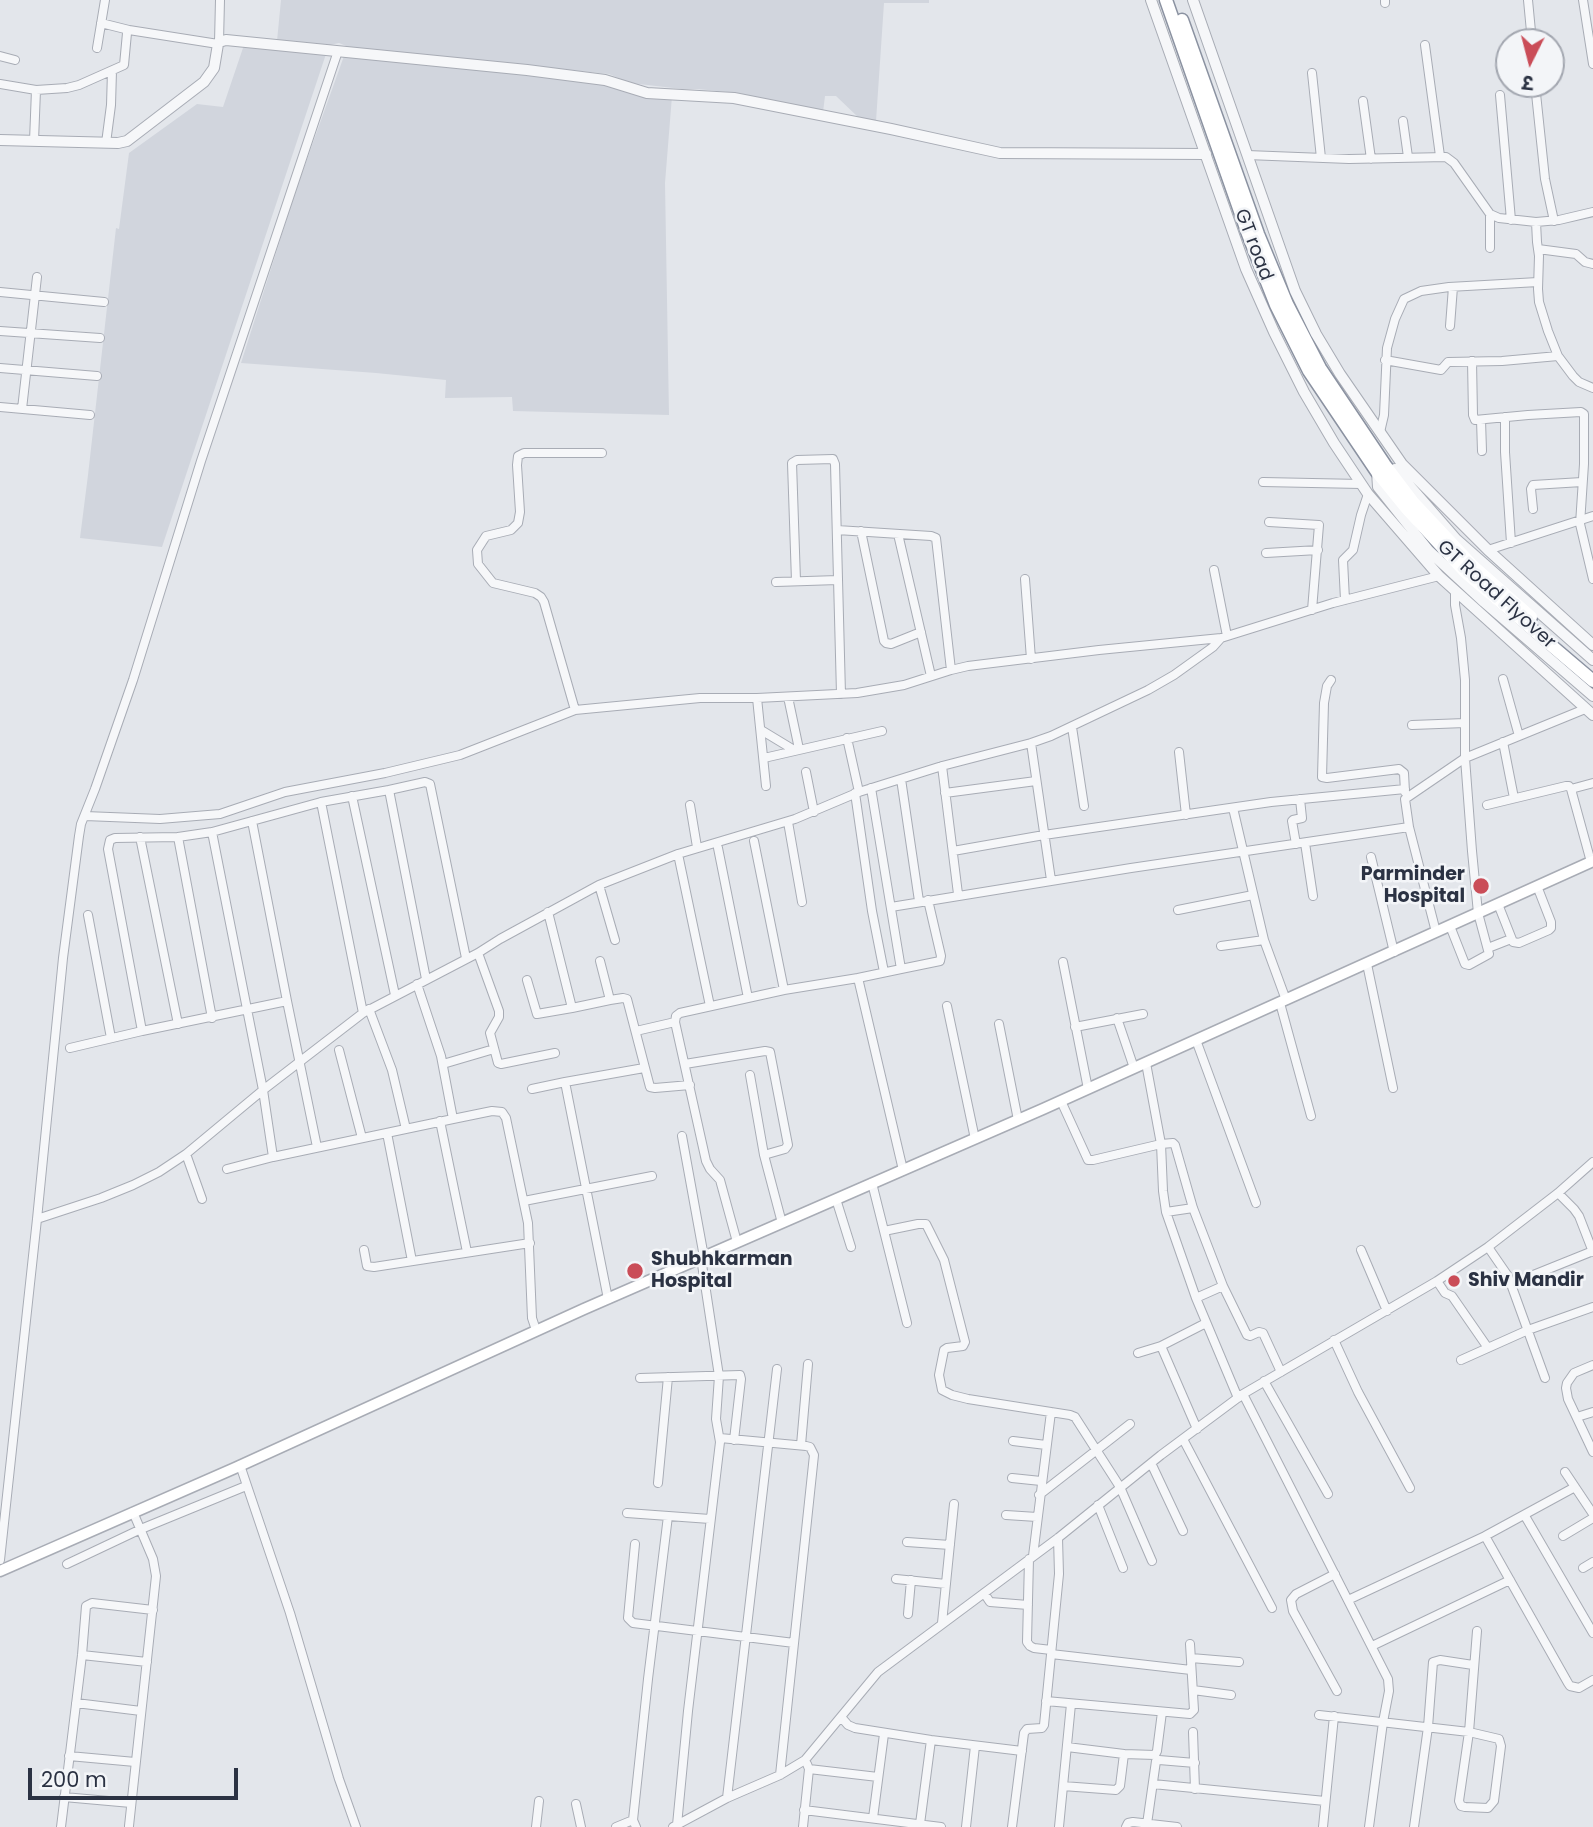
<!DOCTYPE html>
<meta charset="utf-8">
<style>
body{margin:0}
#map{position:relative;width:1593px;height:1827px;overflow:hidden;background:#e3e6eb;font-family:Poppins,"Noto Sans Devanagari",sans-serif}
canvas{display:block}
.north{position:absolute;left:1495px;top:28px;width:70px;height:70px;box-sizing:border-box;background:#f3f5f8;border:2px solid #a3a7b0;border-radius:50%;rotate:186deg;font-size:19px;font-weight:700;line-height:28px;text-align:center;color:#2b3243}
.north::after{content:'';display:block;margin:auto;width:24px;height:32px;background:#ca4d58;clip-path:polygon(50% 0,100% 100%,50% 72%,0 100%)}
.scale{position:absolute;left:28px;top:1768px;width:210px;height:32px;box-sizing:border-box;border:4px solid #2b3243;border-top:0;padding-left:9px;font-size:21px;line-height:24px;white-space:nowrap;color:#2b3243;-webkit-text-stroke:5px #f3f5f8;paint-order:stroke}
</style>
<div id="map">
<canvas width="1593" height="1827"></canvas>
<div class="north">उ</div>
<div class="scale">200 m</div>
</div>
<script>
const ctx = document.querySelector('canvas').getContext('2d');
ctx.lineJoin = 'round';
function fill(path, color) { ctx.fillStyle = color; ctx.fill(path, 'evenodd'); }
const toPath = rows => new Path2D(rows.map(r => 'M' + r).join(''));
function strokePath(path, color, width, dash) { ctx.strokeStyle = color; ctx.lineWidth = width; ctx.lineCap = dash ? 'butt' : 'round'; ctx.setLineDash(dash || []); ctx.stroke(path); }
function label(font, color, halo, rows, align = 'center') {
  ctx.font = font + ' Poppins,sans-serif'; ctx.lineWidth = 5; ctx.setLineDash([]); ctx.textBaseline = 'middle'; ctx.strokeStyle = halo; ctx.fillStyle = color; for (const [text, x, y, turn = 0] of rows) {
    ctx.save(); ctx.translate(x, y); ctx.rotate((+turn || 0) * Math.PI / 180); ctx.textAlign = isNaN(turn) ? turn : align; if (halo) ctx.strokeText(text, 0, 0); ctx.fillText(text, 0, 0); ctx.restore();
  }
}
fill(toPath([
 [281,0,929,0,929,3,884,3,876,121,859,118,836,96,825,96,823,112,738,93,697,89,682,89,630,83,609,74,351,48,339,43,330,45,277,41],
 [244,45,326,54,162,547,80,538,88,475,116,228,119,229,129,153,197,104,223,107],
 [344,56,603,82,672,96,665,183,669,415,513,411,512,397,445,398,446,380,376,373,241,363,296,190]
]), '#d1d5dd');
const minor = toPath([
 [1385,0,1385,3],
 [1528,0,1532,42],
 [1583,0,1593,64],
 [101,23,129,30],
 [219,42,220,0],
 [1425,45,1440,156],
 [97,48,105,0],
 [0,56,15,60],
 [1312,73,1321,158],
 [0,84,36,90,67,88,79,85,124,65,127,33,129,30,218,44],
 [1535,84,1545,179,1554,221],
 [1500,95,1511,220],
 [1363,101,1371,159],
 [1403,121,1408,157],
 [34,141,36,90],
 [106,143,111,105,112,71],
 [1247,155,1349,159,1446,157,1454,163,1490,214,1499,218,1536,222,1559,220,1593,212],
 [1536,222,1537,242,1539,256,1538,289,1539,302,1548,331,1558,356,1573,376,1579,382,1593,388],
 [1490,248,1490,214],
 [1538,249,1576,254,1585,262,1593,264],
 [0,292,104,302],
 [1450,326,1453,287],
 [0,331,100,338],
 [1385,360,1441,370,1448,362,1502,361,1558,356],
 [1472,361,1473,415,1475,420,1528,415,1581,412,1584,414,1584,464,1580,524,1593,579],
 [0,368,97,376],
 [0,407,90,415],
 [22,409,37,277],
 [1505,417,1505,452,1511,543],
 [1481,420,1482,451],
 [1380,432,1384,415,1387,348,1395,319,1404,299,1421,291,1449,287,1538,282],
 [1263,482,1361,484],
 [1533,509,1531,489,1533,485,1582,482],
 [1269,522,1319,525,1312,610],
 [837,530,931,536,936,538,951,670],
 [861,531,884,641,886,643,891,644,921,632],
 [898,534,931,676],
 [1488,550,1593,516],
 [1266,553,1318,550],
 [1214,570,1227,636],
 [1025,579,1031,659],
 [796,581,792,463,797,460,833,459,835,464,841,694],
 [776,582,838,580],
 [1345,600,1343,560,1353,550,1361,515,1368,494],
 [1503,679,1519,736],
 [1331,680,1327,686,1324,703,1322,777,1327,778,1399,769,1404,773,1405,792],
 [788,697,799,749],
 [757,698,766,786],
 [575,710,544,602,541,597,535,593,493,583,478,564,477,550,486,536,511,530,518,523,520,512,517,465,518,456,524,453,602,453],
 [1412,725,1465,723],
 [1072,727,1084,806],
 [761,730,794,750],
 [847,738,859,792],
 [1503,742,1514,798],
 [1031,743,1051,880],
 [1179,752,1186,815],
 [764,758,882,731],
 [942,766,958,894],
 [806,772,814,812],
 [901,779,919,901],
 [871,788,901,969,940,961,941,956,928,900],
 [1571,789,1591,862],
 [389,790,425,782,430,784,466,958],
 [855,793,872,911,884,972],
 [945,793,1036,781],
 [352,796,395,995],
 [321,802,363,1013],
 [690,805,697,847],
 [1487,805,1566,786,1569,786,1571,789,1593,783],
 [1233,808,1264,940,1286,1000],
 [85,816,160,819,220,814,285,792,385,773,460,755,575,710,700,698,757,698,857,693,904,685,951,670,968,666,1099,650,1221,638],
 [252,821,287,1001],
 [788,822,802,902],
 [212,832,263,1090,273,1157],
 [140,837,178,1024],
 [178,837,212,1018],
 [754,841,784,990],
 [1305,843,1313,896],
 [1296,844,1292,821,1293,820,1302,818,1300,799],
 [718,848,748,998],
 [953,851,1044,835,1271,802,1405,789],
 [678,854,710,1006],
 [1371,857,1394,952],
 [599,885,615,940],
 [1498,904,1513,942,1519,943,1549,930,1551,928,1551,922,1537,886],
 [891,907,1131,868,1409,827],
 [1178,910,1253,895],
 [548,912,572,1008,610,1000,623,998,627,999,650,1087,655,1088,690,1085],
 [88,915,111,1038],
 [1450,926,1465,964,1469,965,1489,954,1478,913,1472,851,1465,758,1465,680,1461,638,1455,605,1455,590],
 [1436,932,1409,827,1405,799,1465,758,1585,709],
 [1221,946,1264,940],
 [1488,948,1511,939],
 [478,953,499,1011,499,1017,490,1033,498,1063,501,1064,555,1053],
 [600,961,610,1000],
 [1063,962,1088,1089],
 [1367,964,1393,1088],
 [901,969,858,978,903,1170],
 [527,980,537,1014,572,1008],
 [417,984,441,1056,453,1119],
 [1280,1003,1311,1116],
 [947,1006,975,1139],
 [369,1009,392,1070,406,1129],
 [1117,1018,1134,1068],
 [999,1024,1018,1120],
 [1075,1027,1143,1014],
 [142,1031,287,1001,317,1147],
 [636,1031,675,1022],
 [1196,1040,1256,1203],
 [70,1048,142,1031,108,849,110,840,115,838,178,837,212,832,321,802,389,790,426,979],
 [339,1050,362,1138],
 [1146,1063,1161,1144,1163,1191,1166,1212,1196,1298,1238,1398],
 [443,1064,494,1049],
 [685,1064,765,1051,770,1052,788,1145,785,1149,764,1155],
 [750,1075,764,1155,782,1223],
 [532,1089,565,1082],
 [1061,1101,1088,1160,1093,1160,1161,1144,1173,1143,1175,1145,1193,1208,1223,1286,1196,1298],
 [440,1121,467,1252],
 [387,1133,412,1261],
 [682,1136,704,1257],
 [186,1154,202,1199],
 [227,1169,273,1157,453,1119,492,1111,502,1112,506,1118,528,1223,532,1318,536,1330],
 [872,1183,907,1323],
 [1558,1193,1574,1209,1579,1216,1593,1252],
 [836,1199,851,1247],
 [524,1201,652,1176],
 [1166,1212,1193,1208],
 [37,1219,101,1198,133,1185,159,1172,186,1154,263,1090,363,1013,478,953,500,939,599,885,678,854,795,819,859,792,942,766,1031,743,1051,736,1148,690,1174,675,1213,647,1221,638,1333,603,1439,576],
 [884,1231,918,1224,926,1224,944,1260,965,1342,963,1346,947,1348,944,1350,939,1375,942,1390,952,1395,968,1399,1070,1415,1075,1417,1120,1487,1152,1561],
 [737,1242,720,1180,710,1169,706,1161,675,1022,676,1016,680,1013,784,990,858,978],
 [1488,1247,1508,1276,1545,1378],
 [364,1250,367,1266,374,1267,530,1243],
 [1361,1250,1387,1311],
 [1437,1281,1445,1293,1452,1296,1488,1348],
 [1511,1284,1593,1251],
 [1223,1286,1247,1335,1250,1336,1259,1332,1263,1333,1281,1372],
 [608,1299,565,1082,644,1068],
 [1334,1340,1358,1392,1410,1488],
 [1161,1346,1197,1429],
 [1138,1353,1161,1346,1206,1323],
 [1461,1360,1528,1330,1593,1307],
 [1593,1365,1574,1373,1567,1383,1566,1388,1568,1399,1593,1452],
 [640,1378,740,1375,741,1379,734,1440],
 [1264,1381,1328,1494],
 [1243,1394,1388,1679,1389,1691,1383,1722,1369,1827],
 [1577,1417,1593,1412],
 [720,1438,806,1446,810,1447,814,1455,780,1775],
 [1183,1439,1272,1608],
 [1013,1441,1046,1445],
 [801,1445,808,1364],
 [1151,1463,1183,1531],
 [240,1465,290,1613,339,1779,356,1827],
 [1565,1472,1593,1514],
 [1012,1478,1041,1481],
 [658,1483,668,1377],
 [1039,1495,1130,1424],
 [1098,1505,1123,1568],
 [627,1513,710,1519],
 [1006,1515,1037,1517],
 [1525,1516,1593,1633],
 [1485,1536,1568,1683,1570,1686,1579,1688,1593,1680],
 [1563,1536,1593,1518],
 [907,1542,950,1545],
 [635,1544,628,1618,633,1623,794,1643],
 [1033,1556,1051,1412],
 [1029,1559,1027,1642,1030,1646,1034,1648,1051,1650],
 [0,1560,37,1219,63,958,79,836,81,824,95,789,133,680,201,461,338,51],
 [67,1564,141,1529,246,1486],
 [1583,1568,1593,1562],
 [1335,1574,1296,1594,1291,1600,1293,1611,1337,1691],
 [896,1579,946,1584],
 [984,1593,990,1602,1028,1605],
 [1348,1600,1485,1536,1575,1487],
 [908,1614,911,1580],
 [942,1623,954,1504],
 [1372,1646,1510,1580],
 [1051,1654,1191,1670],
 [82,1655,147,1662],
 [1191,1658,1239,1662],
 [1193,1690,1231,1695],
 [1046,1701,1190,1714,1194,1710,1190,1644],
 [76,1703,141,1711],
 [1319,1715,1469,1732,1499,1739,1501,1746,1494,1801,1488,1808,1465,1807,1461,1806,1459,1801,1469,1732,1477,1631],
 [841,1717,848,1725,855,1728,931,1740,1022,1751],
 [1193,1732,1195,1789],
 [1067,1747,1124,1754,1155,1755,1157,1751,1162,1712],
 [69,1756,135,1762],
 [809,1769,878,1777],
 [1153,1784,1325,1801],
 [1063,1786,1116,1790,1120,1786,1124,1754],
 [64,1797,131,1803],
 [727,1798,777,1369],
 [576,1804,581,1827],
 [804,1810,941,1827],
 [873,1818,884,1734],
 [920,1824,931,1740],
 [1147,1824,1156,1761,1159,1760,1195,1763],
 [677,1825,688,1711,720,1442,716,1419,719,1376,701,1258],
 [129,1826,156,1576,153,1559,133,1512],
 [61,1827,82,1655,86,1606,92,1603,153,1610],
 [536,1827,539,1801],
 [616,1827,633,1820],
 [636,1827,633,1820,648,1679,668,1516],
 [673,1827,727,1798,780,1775,805,1760,878,1672,1058,1538,1161,1455,1243,1394,1437,1281,1488,1247,1558,1193,1593,1162],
 [803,1827,809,1769,807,1764],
 [966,1827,975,1746],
 [1012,1827,1024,1733,1027,1729,1042,1728,1044,1725,1059,1574,1058,1538],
 [1059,1827,1071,1704],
 [1126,1827,1128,1823,1133,1822,1177,1827],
 [1323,1827,1334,1716],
 [1414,1827,1428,1727,1433,1662,1440,1660,1473,1665]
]);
const tertiary = toPath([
 [1151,0,1246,269,1274,332,1304,392,1334,443,1368,494,1439,576,1593,715],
 [1193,0,1295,291,1316,334,1340,374,1402,464,1488,550,1593,645],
 [0,140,118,143,127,141,204,82,214,68,218,44,219,42,226,40,527,70,605,80,647,93,734,98,891,129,1000,153,1206,154],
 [1395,469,1456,539,1593,660],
 [1377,472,1378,487,1429,551,1484,602,1593,696]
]);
const secondary = toPath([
 [0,1571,235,1468,584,1309,1043,1109,1593,861]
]);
const trunk = toPath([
 [1166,0,1248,234,1276,305,1309,371,1377,472,1407,509,1466,573,1593,681],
 [1182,20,1258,234,1287,304,1320,368,1385,465,1413,502,1473,566,1531,617]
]);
strokePath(minor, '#a8acb5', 10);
strokePath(tertiary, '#a8acb5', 12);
strokePath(secondary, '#a8acb5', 13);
strokePath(trunk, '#8b92a1', 15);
strokePath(minor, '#f6f7f9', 8);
strokePath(tertiary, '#f6f7f9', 10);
strokePath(secondary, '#fff', 10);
strokePath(trunk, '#fff', 12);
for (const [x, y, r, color] of [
 [1481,886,9,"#ca4d58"],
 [635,1271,9,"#ca4d58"],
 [1454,1281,7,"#ca4d58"]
]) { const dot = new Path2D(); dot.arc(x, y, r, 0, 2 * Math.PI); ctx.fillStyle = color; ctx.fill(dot); strokePath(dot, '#f3f5f8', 2.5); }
label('19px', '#2b3243', '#f3f5f8', [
 ["GT road",1253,245,69],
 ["GT Road Flyover",1496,595,42]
]);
label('bold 19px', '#2b3243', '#f3f5f8', [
 ["Parminder",1465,875,"right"],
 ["Hospital",1465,897,"right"],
 ["Shubhkarman",651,1260],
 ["Hospital",651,1282],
 ["Shiv Mandir",1468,1281]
], 'left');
</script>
